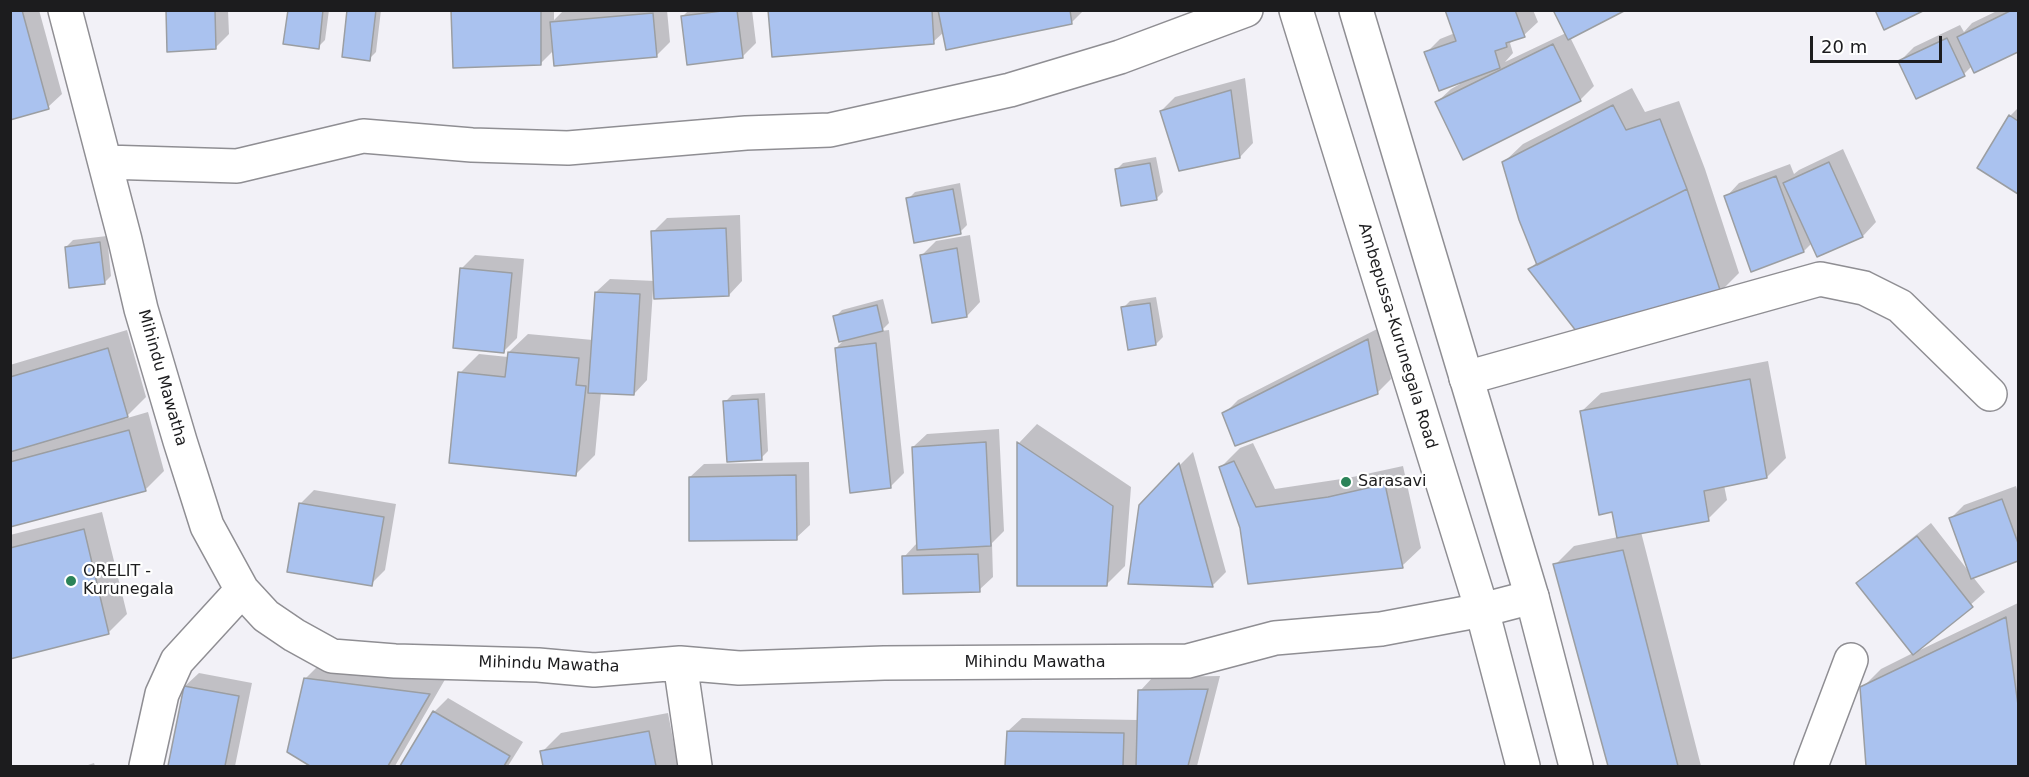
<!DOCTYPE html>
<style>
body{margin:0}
#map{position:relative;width:2029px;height:777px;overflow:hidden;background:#f2f1f7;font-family:"DejaVu Sans",sans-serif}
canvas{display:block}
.frame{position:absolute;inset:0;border:12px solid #1c1c1e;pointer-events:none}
.scale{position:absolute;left:1810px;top:36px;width:132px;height:27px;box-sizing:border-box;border:3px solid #1c1c1e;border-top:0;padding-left:8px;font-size:18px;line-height:21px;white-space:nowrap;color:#1c1c1e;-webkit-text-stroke:4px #fff;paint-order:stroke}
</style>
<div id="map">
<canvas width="2029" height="777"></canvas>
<div class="frame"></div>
<div class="scale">20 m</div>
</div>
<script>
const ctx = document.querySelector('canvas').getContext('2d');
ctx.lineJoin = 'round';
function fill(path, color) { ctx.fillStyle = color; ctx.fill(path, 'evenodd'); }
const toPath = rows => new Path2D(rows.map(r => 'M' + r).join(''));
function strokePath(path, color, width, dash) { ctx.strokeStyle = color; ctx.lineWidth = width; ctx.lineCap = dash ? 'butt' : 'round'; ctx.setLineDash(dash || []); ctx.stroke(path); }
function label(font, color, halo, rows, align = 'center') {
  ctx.font = font + ' "DejaVu Sans",sans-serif'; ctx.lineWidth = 4.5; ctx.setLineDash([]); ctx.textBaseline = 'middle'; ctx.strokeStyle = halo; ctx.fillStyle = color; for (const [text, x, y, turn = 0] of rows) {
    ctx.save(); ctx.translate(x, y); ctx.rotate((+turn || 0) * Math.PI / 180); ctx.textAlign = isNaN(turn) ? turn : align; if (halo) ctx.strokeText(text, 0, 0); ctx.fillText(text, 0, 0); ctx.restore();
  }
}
fill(toPath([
 [10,10,39,10,62,94,48,107],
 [167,10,228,10,229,34,215,48],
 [289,10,329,10,325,40,318,47],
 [349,10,381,10,376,52,369,59],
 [453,10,554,10,554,20,564,10,667,10,670,42,656,56,554,50,541,63],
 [689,10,752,10,756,43,742,57,682,17],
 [769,10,1084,10,1071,23,944,32,933,42],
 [1447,10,1533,10,1538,22,1524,35,1510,43,1513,53,1505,62,1566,33,1570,37,1594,86,1580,100,1437,102,1451,89,1460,84,1426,53,1440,39,1455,33],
 [1999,10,2018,10,2018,50,1975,71,1972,66,1964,74,1900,61,1914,47,1960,25,1964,32,1972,23],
 [1245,78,1253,143,1240,157,1161,111,1175,97],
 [1632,88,1645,112,1679,101,1705,169,1739,273,1720,292,1530,269,1537,262,1504,162,1523,144],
 [2018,108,2018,192,1979,168,2010,116],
 [1843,149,1876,222,1863,236,1818,255,1812,243,1804,251,1726,197,1739,183,1790,164,1794,174,1799,170],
 [1156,157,1163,192,1156,199,1116,170,1123,163],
 [960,183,967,225,960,232,908,199,915,192],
 [740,215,742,281,729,295,653,290,647,380,634,394,601,392,595,455,576,474,460,373,479,354,508,357,509,352,528,334,593,340,596,292,610,279,655,281,653,232,667,218],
 [970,235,980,302,967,316,922,255,936,241],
 [107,236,111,276,104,283,66,247,73,240],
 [475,255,524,259,517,338,504,351,461,269],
 [1156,297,1163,337,1156,344,1123,308,1130,301],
 [883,299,889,323,881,331,889,330,904,473,890,487,836,348,845,339,835,317,842,310],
 [1381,327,1391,379,1378,392,1224,414,1238,400],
 [127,330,146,397,124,419,148,412,164,471,145,490,10,526,10,365],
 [1768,361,1786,458,1767,477,1724,485,1727,500,1708,519,1641,532,1701,766,1610,766,1555,565,1574,546,1618,537,1613,510,1582,411,1601,393],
 [765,393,768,451,761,458,725,402,732,395],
 [1037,424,1131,487,1125,566,1106,585,1018,585,1019,443],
 [999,429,1004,531,992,543,993,577,979,590,904,557,917,543,913,447,927,434],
 [1253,443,1275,489,1348,478,1403,466,1421,548,1402,566,1241,527,1221,467,1240,448],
 [1193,452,1226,572,1212,586,1140,505],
 [809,462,810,525,796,538,690,477,704,464],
 [2016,486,2018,493,2018,560,1973,577,1985,592,1918,651,2018,603,2018,766,1868,766,1862,688,1881,669,1913,653,1858,583,1872,570,1931,523,1970,573,1951,518,1964,505],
 [314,490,396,504,385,570,371,584,300,504],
 [102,512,127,614,108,633,10,657,10,535],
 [324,660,447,676,395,766,309,766,311,765,305,679],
 [199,673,252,683,235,766,170,766,185,686],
 [1220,676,1197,766,1007,766,1008,731,1022,718,1139,720,1140,691,1153,677],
 [448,698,523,742,508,766,402,766,434,712],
 [668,713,678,766,545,766,542,752,561,733],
 [94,763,95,766,85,766]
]), '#0003');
const building = toPath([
 [10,10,22,10,49,109,10,120,10,10],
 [166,10,215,10,216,49,167,52,166,10],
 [288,10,323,10,319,49,283,44,288,10],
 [347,10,376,10,370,61,342,57,347,10],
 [451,10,541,10,541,65,453,68,451,10],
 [730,10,737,10,743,58,687,65,681,16,730,10],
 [768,10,932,10,934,44,772,57,768,10],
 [938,10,1070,10,1072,24,946,50,938,10],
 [1445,10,1515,10,1525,37,1506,43,1507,47,1495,51,1500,68,1439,91,1424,52,1456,41,1445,10],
 [1553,10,1626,10,1568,40,1553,10],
 [1875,10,1925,10,1884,30,1875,10],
 [2012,10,2018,10,2018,52,1974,73,1957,37,2012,10],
 [653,13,657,57,554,66,550,22,653,13],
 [1947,38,1965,76,1916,99,1898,61,1947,38],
 [1553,44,1581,101,1463,160,1435,102,1553,44],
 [1231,90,1240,158,1179,171,1160,111,1231,90],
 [1613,105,1626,130,1660,119,1687,189,1537,265,1519,220,1502,162,1613,105],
 [2009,115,2018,121,2018,194,1977,168,2009,115],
 [1829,162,1863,237,1817,257,1783,183,1829,162],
 [1150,163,1157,200,1121,206,1115,169,1150,163],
 [1776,176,1804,252,1751,272,1724,196,1776,176],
 [953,189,961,234,914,243,906,198,953,189],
 [1687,189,1721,293,1580,336,1528,269,1687,189],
 [726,228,729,296,654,299,651,231,726,228],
 [100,242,105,284,69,288,65,247,100,242],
 [957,248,967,317,932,323,920,255,957,248],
 [460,268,512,273,504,353,453,348,460,268],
 [595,292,640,294,634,395,588,393,595,292],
 [1150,303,1156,345,1128,350,1121,307,1150,303],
 [877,305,883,331,839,342,833,316,877,305],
 [1368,339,1378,394,1235,446,1222,413,1368,339],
 [876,343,891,488,850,493,835,348,876,343],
 [108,348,128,417,10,452,10,377,108,348],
 [508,352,579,358,576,385,586,386,576,476,449,463,458,372,505,377,508,352],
 [1750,379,1767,478,1704,491,1709,521,1617,538,1612,512,1599,515,1580,411,1750,379],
 [758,399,762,460,727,462,723,401,758,399],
 [129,430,146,491,10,527,10,462,129,430],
 [986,442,991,546,917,550,912,447,986,442],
 [1017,442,1113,506,1107,586,1017,586,1017,442],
 [1234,461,1256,507,1328,497,1385,484,1403,568,1248,584,1240,528,1219,467,1234,461],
 [1179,463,1213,587,1128,584,1139,505,1179,463],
 [796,475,797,540,689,541,689,477,796,475],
 [2002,499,2018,543,2018,561,1971,579,1949,518,2002,499],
 [299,503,384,517,372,586,287,572,299,503],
 [84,529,109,634,10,659,10,548,84,529],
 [1917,536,1973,607,1913,655,1856,583,1917,536],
 [1623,550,1678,766,1608,766,1553,564,1623,550],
 [978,554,980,592,903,594,902,556,978,554],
 [2006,617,2018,705,2018,766,1866,766,1860,687,2006,617],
 [304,678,430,694,388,766,310,766,287,752,304,678],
 [184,686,239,696,225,766,168,766,184,686],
 [1208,689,1188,766,1136,766,1138,690,1208,689],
 [433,711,510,756,504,766,400,766,433,711],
 [649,731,656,766,543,766,540,751,649,731],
 [1007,731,1124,733,1123,766,1005,766,1007,731]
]);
fill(building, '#aac2ef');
strokePath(building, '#9b9ea2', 1.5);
const minor = toPath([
 [65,10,125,240,141,309,180,441,207,526,242,590,266,616,294,635,332,656,395,661,538,665,594,670,680,663,739,668,884,663,1188,661,1275,638,1381,629,1482,610,1532,597],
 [105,162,237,166,363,136,472,145,568,148,746,133,830,130,1010,90,1120,57,1246,10],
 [1466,378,1820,279,1864,288,1900,306,1990,394],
 [680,663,695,766],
 [146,766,162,694,177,661,242,590],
 [1811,766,1851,660]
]);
const highway = toPath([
 [1296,10,1482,610,1523,766],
 [1356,10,1532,597,1576,766]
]);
strokePath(minor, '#8f8e93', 36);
strokePath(highway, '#8f8e93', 36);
strokePath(minor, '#fff', 33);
strokePath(highway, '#fff', 33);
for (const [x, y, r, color] of [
 [1346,482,6,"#2b8358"],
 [71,581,6,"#2b8358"]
]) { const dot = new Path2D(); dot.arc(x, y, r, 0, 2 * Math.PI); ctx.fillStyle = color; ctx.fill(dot); strokePath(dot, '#fff', 2); }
label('16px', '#1c1c1e', '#fff', [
 ["Ambepussa-Kurunegala Road",1397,336,73],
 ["Mihindu Mawatha",162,378,74],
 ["Mihindu Mawatha",1035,663],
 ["Mihindu Mawatha",549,665,2]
]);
label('16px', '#1c1c1e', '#fff', [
 ["Sarasavi",1358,482],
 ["ORELIT -",83,572],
 ["Kurunegala",83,590]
], 'left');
</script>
